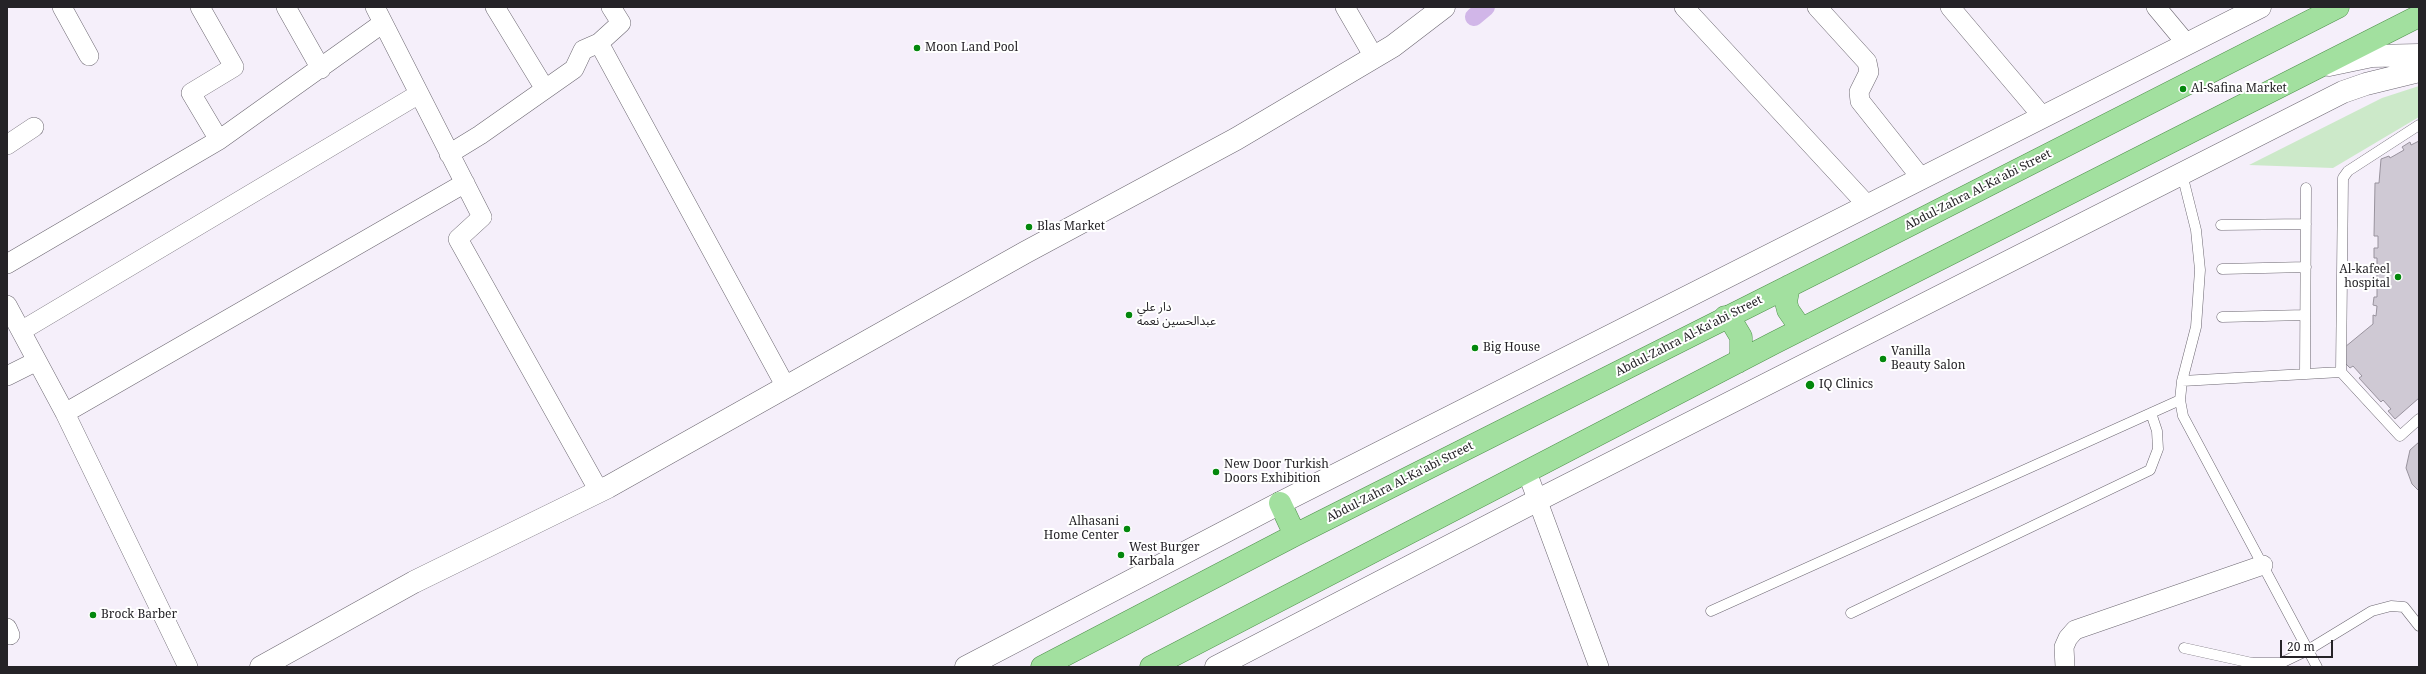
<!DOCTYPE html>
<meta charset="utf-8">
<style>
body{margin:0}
#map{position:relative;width:2426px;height:674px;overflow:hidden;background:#f5effa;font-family:"Noto Serif",serif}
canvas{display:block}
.frame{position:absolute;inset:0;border:8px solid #252327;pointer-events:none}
.scale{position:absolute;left:2280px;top:640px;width:53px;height:18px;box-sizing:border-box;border:2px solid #252327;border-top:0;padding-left:5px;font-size:12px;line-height:14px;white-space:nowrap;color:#252327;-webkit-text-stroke:3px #fff;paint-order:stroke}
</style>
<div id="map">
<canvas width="2426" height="674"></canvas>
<div class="frame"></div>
<div class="scale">20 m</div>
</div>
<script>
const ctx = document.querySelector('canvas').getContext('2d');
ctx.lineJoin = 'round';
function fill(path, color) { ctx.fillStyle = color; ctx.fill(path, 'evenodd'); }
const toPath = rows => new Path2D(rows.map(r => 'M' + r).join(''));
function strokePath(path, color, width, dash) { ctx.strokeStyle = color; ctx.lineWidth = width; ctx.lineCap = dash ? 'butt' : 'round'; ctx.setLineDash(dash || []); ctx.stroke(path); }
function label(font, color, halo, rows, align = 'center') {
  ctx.font = font + ' "Noto Serif","Noto Sans Arabic",serif'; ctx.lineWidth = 4; ctx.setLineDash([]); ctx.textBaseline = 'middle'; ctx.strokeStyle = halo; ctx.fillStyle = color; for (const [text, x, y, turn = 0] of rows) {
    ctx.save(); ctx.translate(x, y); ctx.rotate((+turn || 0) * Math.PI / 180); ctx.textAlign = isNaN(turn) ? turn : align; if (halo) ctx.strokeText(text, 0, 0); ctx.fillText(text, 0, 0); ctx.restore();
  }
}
fill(toPath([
 [2419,86,2419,117,2333,168,2249,165,2382,98]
]), '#cce9c9');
strokePath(toPath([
 [1474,17,1486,7]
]), '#d1b6e8', 18);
const building = toPath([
 [2419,141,2419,398,2395,419,2388,411,2391,409,2383,400,2381,402,2359,378,2362,376,2353,366,2350,368,2344,362,2345,347,2373,324,2373,315,2376,316,2377,306,2373,305,2374,297,2377,297,2377,258,2374,258,2374,248,2378,248,2378,236,2374,236,2375,183,2379,183,2381,159,2389,156,2390,158,2404,150,2402,147,2410,142,2411,145,2419,141],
 [2419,442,2419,491,2412,484,2406,468,2410,450,2419,442]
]);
fill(building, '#cfc9d4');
strokePath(building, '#98929d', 1);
const service = toPath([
 [2419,125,2348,171,2343,178,2341,372,2400,436,2419,419],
 [2182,174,2196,230,2200,270,2196,327,2182,381,2180,400,2183,416,2317,667],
 [2221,225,2306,224],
 [2222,269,2306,267],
 [2222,317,2305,315],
 [2305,374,2306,188],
 [2182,381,2341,372],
 [1711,611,2180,400],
 [1851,613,2150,470,2158,449,2157,431,2151,413],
 [2184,648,2252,663,2281,663,2308,650,2372,611,2391,606,2404,607,2419,626]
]);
const minor = toPath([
 [62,7,89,56],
 [200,7,234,67,191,93,219,140],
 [286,7,321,69],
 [375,7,482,217,458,239,599,491],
 [495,7,545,89],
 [1345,7,1374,57],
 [1684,7,1868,206],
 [1817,7,1867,62,1869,72,1859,92,1860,101,1922,179],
 [1950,7,2043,117],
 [2156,7,2186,43],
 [599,43,786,387],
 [7,145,34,127],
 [449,154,480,135,574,69,583,50,599,43,621,23,611,7],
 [7,264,219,140,383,23],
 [7,305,65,413,188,667],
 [21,331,419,94],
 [7,376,37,361],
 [65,413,465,183],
 [1527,472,1599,667],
 [7,628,10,635],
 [2065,667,2064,647,2068,638,2075,630,2263,565]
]);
const tertiary = toPath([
 [2329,65,2372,56,2419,55],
 [261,667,414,582,608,487,1026,252,1236,139,1393,46,1444,7],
 [966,667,1280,503,2260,7],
 [1216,667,1538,500,2343,92,2366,84,2419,71]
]);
const primary = toPath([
 [1789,286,1786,302,1788,310,1797,323,1804,328],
 [1725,317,1732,322,1741,337,1741,354,1738,362],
 [1280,503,1295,535],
 [1042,667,1295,535,1849,256,2338,7],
 [1151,667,1774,343,2419,16]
]);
strokePath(service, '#6c6771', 11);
strokePath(minor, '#6c6771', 20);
strokePath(tertiary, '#6c6771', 23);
strokePath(primary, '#4e914b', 23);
strokePath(service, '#fff', 10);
strokePath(minor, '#fff', 19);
strokePath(tertiary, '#fff', 22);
strokePath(primary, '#a2e09f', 22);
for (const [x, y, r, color] of [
 [917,48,4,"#03870c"],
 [2183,89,4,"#03870c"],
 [1029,227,4,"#03870c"],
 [2398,277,4,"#03870c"],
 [1129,315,4,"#03870c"],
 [1475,348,4,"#03870c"],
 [1883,359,4,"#03870c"],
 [1810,385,5,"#03870c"],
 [1216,472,4,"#03870c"],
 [1127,529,4,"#03870c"],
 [1121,555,4,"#03870c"],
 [93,615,4,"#03870c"]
]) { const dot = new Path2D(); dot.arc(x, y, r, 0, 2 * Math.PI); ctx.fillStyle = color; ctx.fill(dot); strokePath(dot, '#fff', 1.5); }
label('12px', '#252327', '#fff', [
 ["Moon Land Pool",925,48],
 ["Al-Safina Market",2191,89],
 ["Blas Market",1037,227],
 ["Al-kafeel",2390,270,"right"],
 ["hospital",2390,284,"right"],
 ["دار علي",1137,308],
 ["عبدالحسين نعمه",1137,322],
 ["Big House",1483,348],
 ["Vanilla",1891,352],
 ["Beauty Salon",1891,366],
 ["IQ Clinics",1819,385],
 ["New Door Turkish",1224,465],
 ["Doors Exhibition",1224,479],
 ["Alhasani",1119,522,"right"],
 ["Home Center",1119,536,"right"],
 ["West Burger",1129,548],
 ["Karbala",1129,562],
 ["Brock Barber",101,615]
], 'left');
label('12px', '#252327', '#fff', [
 ["Abdul-Zahra Al-Ka'abi Street",1978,190,-27],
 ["Abdul-Zahra Al-Ka'abi Street",1689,336,-27],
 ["Abdul-Zahra Al-Ka'abi Street",1400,482,-27]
]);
</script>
